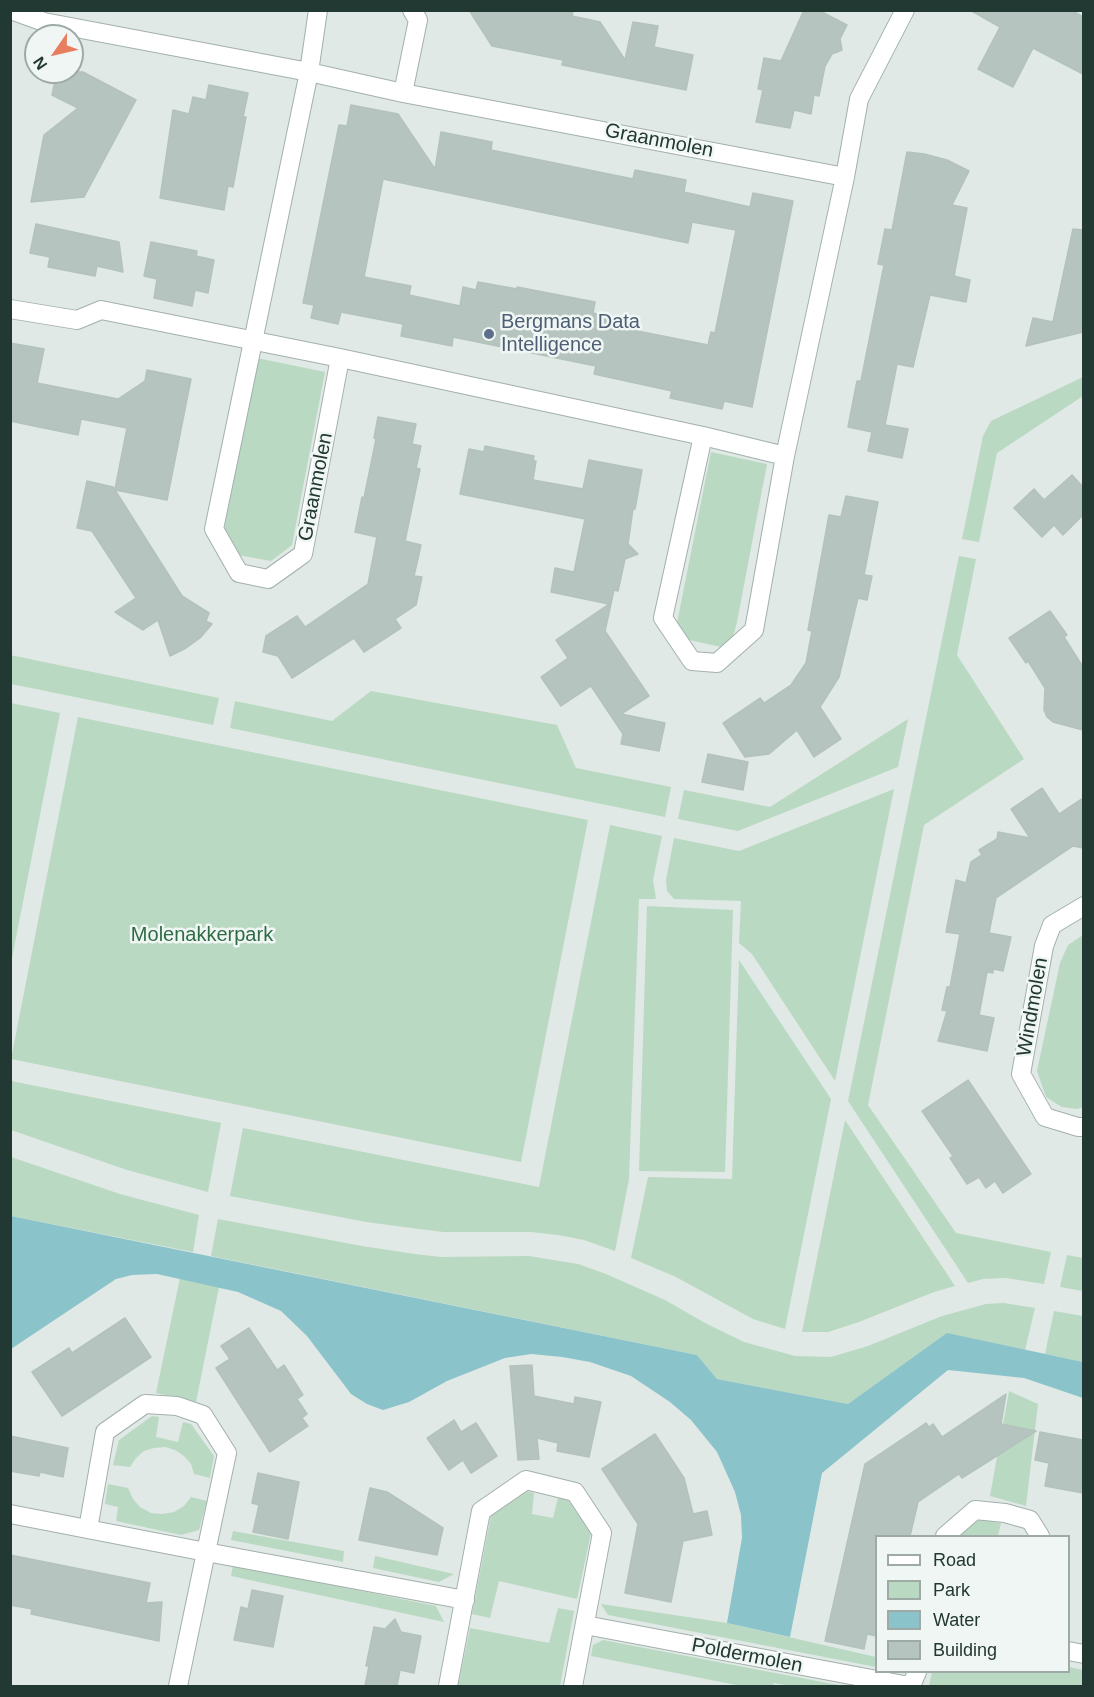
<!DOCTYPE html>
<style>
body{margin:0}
#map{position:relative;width:1094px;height:1697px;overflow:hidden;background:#e0e9e5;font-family:Arial,sans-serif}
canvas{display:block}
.frame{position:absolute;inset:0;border:12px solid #223832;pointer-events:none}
.legend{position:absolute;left:875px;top:1535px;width:195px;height:138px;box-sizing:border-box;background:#f0f6f3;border:2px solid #9eaaa6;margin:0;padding:8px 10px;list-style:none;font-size:18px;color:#223832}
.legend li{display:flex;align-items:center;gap:12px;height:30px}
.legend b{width:30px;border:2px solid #9eaaa6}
.north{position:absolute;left:24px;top:24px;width:60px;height:60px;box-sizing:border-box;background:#f0f6f3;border:2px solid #9eaaa6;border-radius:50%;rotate:236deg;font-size:16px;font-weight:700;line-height:24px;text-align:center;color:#223832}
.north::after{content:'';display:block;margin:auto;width:21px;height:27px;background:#e77e60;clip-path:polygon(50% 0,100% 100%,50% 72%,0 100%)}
</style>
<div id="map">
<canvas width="1094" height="1697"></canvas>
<div class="frame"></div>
<ul class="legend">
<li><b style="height:8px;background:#fff"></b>Road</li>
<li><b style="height:16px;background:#bad9c2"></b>Park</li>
<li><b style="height:16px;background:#8bc3cb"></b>Water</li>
<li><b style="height:16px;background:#b5c4be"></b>Building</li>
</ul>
<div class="north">N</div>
</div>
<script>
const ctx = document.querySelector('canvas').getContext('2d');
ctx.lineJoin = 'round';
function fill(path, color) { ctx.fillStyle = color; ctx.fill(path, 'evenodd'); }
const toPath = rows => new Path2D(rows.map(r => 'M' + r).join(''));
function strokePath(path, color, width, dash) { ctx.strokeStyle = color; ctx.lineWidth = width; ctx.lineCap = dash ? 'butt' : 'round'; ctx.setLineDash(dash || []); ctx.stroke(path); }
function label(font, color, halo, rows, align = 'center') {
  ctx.font = font + ' Arial,sans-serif'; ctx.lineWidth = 5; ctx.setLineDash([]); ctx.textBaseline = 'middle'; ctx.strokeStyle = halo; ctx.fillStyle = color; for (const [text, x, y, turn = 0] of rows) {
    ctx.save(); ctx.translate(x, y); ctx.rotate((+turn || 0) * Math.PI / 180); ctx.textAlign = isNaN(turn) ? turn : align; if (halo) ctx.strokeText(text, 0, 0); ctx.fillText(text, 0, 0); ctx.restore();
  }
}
fill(toPath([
 [257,358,325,372,292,545,271,561,238,555,224,531],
 [1083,377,1083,396,997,453,979,542,962,539,983,436,991,421],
 [711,452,767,464,737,622,733,637,721,647,685,639,677,623],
 [959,556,976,559,957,655,1024,759,924,825,868,1105,956,1233,1051,1252,1044,1284,1006,1278,983,1279,968,1283,848,1101],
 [10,655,219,698,213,725,11,684],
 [371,691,557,725,576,768,671,787,665,817,230,728,235,701,332,721],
 [11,703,60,713,11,963,10,703],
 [78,717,588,820,521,1162,11,1059],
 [908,719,898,767,738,831,678,819,684,790,770,807],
 [894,789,835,1081,752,954,739,943,741,901,674,899,667,891,666,880,674,838,739,851],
 [610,825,662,836,653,880,656,899,639,899,629,1179,615,1251,584,1240,558,1235,531,1232,443,1232,419,1229,366,1222,230,1196,243,1128,539,1187],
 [647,906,733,910,725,1172,639,1171],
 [1083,935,1084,1107,1077,1109,1062,1107,1046,1097,1037,1071,1060,963,1068,945],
 [739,960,831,1099,785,1329,753,1319,676,1277,631,1258,648,1177,732,1179],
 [11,1081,221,1123,208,1192,127,1170,11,1130],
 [845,1120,955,1286,934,1292,859,1322,828,1332,802,1332],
 [11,1157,120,1194,199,1215,193,1252,11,1216],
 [218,1219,362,1246,415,1254,441,1257,529,1256,578,1264,606,1274,665,1300,705,1323,744,1342,795,1356,831,1357,868,1346,942,1316,986,1304,1004,1303,1035,1308,1025,1350,947,1334,848,1404,717,1379,697,1355,211,1256],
 [1067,1255,1083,1258,1083,1291,1060,1287],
 [180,1278,219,1287,196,1402,156,1393],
 [1054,1311,1083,1316,1083,1362,1045,1354],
 [1009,1391,1038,1404,1026,1506,990,1496],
 [152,1416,159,1417,156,1437,178,1442,183,1422,191,1424,214,1456,210,1478,194,1474,191,1464,184,1456,175,1450,165,1447,154,1448,144,1451,136,1458,130,1467,113,1465,119,1440],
 [108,1484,128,1488,133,1499,140,1507,151,1513,162,1514,174,1512,184,1506,191,1497,207,1501,199,1530,181,1535,116,1521,118,1507,105,1504],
 [526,1491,534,1493,532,1514,553,1518,558,1498,568,1500,591,1533,577,1599,499,1581,490,1618,472,1614,491,1515],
 [980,1519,1001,1523,998,1536,955,1536],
 [233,1531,344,1551,343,1562,231,1540],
 [375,1556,454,1574,439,1582,373,1568],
 [233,1565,436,1606,444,1622,231,1576],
 [601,1604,727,1623,876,1657,876,1667,608,1615],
 [558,1608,574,1611,560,1686,458,1686,470,1628,549,1643],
 [603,1640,843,1686,790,1686,774,1683,773,1686,741,1686,591,1656,593,1645],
 [1069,1667,1083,1670,1083,1686,929,1686,932,1672,1068,1672]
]), '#bad9c2');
fill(toPath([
 [11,1216,697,1355,717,1379,848,1404,947,1333,1083,1362,1083,1398,1024,1378,948,1370,822,1473,790,1637,727,1623,742,1538,741,1515,735,1492,717,1452,691,1420,670,1402,631,1376,590,1362,562,1357,531,1354,505,1358,447,1381,409,1402,383,1410,367,1404,351,1394,307,1336,281,1311,238,1292,157,1274,132,1275,116,1279,11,1349]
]), '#8bc3cb');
const building = toPath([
 [469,10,573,10,572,16,600,22,625,60,633,22,658,26,654,47,693,55,686,90,562,65,563,60,492,46,469,10],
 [804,10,818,10,847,25,840,39,842,50,832,54,825,66,819,96,814,95,811,114,794,110,790,128,756,122,763,90,758,89,764,58,781,61,804,10],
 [970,10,1071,10,1083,17,1083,74,1033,48,1013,87,978,69,1000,27,970,10],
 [57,72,83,72,136,100,84,197,31,202,44,135,78,108,52,95,57,72],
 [209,85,248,93,243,117,246,117,233,187,228,186,224,210,160,198,173,110,189,114,193,97,206,100,209,85],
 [351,105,398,114,435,169,441,132,492,142,491,150,633,179,635,170,686,180,684,192,750,207,753,193,793,201,752,407,724,401,722,409,670,398,672,391,594,374,596,366,453,337,452,346,401,336,403,324,341,312,338,324,311,318,314,305,303,303,339,125,347,126,351,105],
 [383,179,688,243,692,222,736,230,715,333,711,332,708,345,617,327,619,319,593,313,595,302,517,287,517,289,478,282,476,290,463,287,460,306,409,295,411,286,364,277,383,179],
 [907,152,924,154,947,160,969,171,952,205,967,208,954,276,970,280,966,302,930,295,913,367,897,364,885,425,908,429,902,458,868,451,872,432,848,427,857,381,861,381,884,265,878,264,885,229,892,230,907,152],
 [36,224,119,242,123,272,97,266,95,276,48,267,50,257,30,253,36,224],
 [1073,229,1083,230,1083,332,1026,346,1033,318,1053,322,1073,229],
 [151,242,197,251,196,256,214,260,208,293,195,290,192,306,154,298,157,279,144,276,151,242],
 [10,343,44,349,37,383,118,399,145,381,147,370,191,379,167,500,115,490,182,596,209,613,206,621,212,624,200,638,186,648,170,656,158,620,143,630,115,612,136,598,92,531,77,528,87,481,113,487,115,489,127,428,81,419,78,435,10,421,10,343],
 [378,417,416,424,412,444,421,446,416,468,420,469,405,541,421,545,414,576,422,577,416,605,395,619,401,628,364,652,354,638,292,678,278,656,263,652,266,636,297,616,305,627,368,584,377,537,355,532,362,497,364,498,376,439,374,438,378,417],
 [485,446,534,456,533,461,536,461,533,480,583,489,589,460,642,470,635,509,633,509,628,544,638,554,625,559,618,591,614,590,605,631,649,696,621,714,665,723,659,751,621,744,623,734,591,686,561,706,541,677,568,658,556,640,609,604,551,592,555,568,574,572,585,519,460,494,469,449,484,452,485,446],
 [1072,475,1083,487,1083,515,1063,535,1054,525,1042,537,1014,508,1034,489,1044,500,1072,475],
 [846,496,878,502,864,575,872,576,867,600,858,598,839,677,820,707,841,739,814,757,797,730,769,754,745,757,723,723,760,698,764,703,791,685,806,663,812,631,808,630,829,515,841,517,846,496],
 [1050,611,1067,635,1064,637,1083,667,1083,730,1053,722,1047,717,1044,710,1045,688,1028,661,1026,663,1009,638,1050,611],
 [708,754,748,762,743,790,702,782,708,754],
 [1042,788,1059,814,1083,798,1083,848,1073,846,996,898,989,933,1011,937,1003,971,993,969,993,973,987,972,979,1015,994,1018,987,1051,938,1041,947,1011,942,1010,947,987,950,987,960,934,946,932,956,880,966,883,971,862,982,855,979,850,997,839,998,832,1030,838,1011,809,1042,788],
 [968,1080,1031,1174,1003,1193,995,1181,986,1188,979,1177,967,1184,950,1158,953,1156,922,1111,968,1080],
 [125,1318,151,1357,62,1416,32,1372,69,1348,72,1353,125,1318],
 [249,1328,277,1370,284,1365,303,1395,297,1399,307,1414,302,1418,308,1426,270,1452,216,1368,230,1359,221,1346,249,1328],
 [532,1365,534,1396,574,1404,575,1397,601,1402,589,1457,557,1451,558,1443,537,1438,539,1459,518,1460,510,1366,532,1365],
 [1006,1394,1001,1424,1036,1431,962,1478,959,1474,918,1502,910,1536,876,1536,876,1636,867,1634,864,1649,825,1641,865,1464,926,1423,929,1427,933,1424,942,1437,1006,1394],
 [454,1420,461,1432,476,1423,497,1456,471,1473,463,1460,449,1470,427,1438,454,1420],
 [1040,1432,1083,1440,1083,1493,1045,1486,1049,1463,1035,1460,1040,1432],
 [655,1434,684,1478,693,1514,707,1511,712,1535,683,1541,671,1602,625,1593,638,1524,602,1469,655,1434],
 [10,1436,68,1448,63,1477,40,1472,39,1476,10,1471,10,1436],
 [258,1473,299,1482,288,1539,253,1532,259,1505,252,1503,258,1473],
 [370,1488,387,1492,443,1528,437,1555,359,1540,370,1488],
 [10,1555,150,1583,146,1603,162,1602,159,1641,31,1614,32,1609,10,1605,10,1555],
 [252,1590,283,1596,273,1647,234,1640,241,1607,248,1609,252,1590],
 [395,1619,401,1632,421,1636,414,1673,400,1670,397,1686,365,1686,369,1666,366,1666,374,1627,385,1629,395,1619]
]);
fill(building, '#b5c4be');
strokePath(building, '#b3c2bc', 1.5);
const minor = toPath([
 [11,10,44,22,309,72,318,10],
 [403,93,418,20,412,10],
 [10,309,77,320,101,310,340,358,703,436,785,456,845,177,859,99,905,10],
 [340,358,303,554,268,579,239,573,214,529,309,72,403,93,845,177],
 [703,436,663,618,692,661,717,663,754,630,785,456],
 [1084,906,1052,925,1044,946,1021,1074,1045,1117,1078,1127,1084,1127],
 [10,1514,206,1552,178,1686],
 [88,1529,105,1432,145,1404,177,1406,203,1415,227,1453,206,1552,465,1600],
 [945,1536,975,1510,1005,1513,1030,1520,1040,1536],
 [585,1625,909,1686],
 [1068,1651,1084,1654],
 [448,1686,481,1511,526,1480,575,1492,602,1533,573,1686],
 [911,1686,917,1672]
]);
strokePath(minor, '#a3b0ac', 20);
strokePath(minor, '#fff', 18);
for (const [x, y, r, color] of [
 [489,334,6,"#5c6f8a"]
]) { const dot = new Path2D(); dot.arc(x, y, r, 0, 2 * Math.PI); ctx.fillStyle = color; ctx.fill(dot); strokePath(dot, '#f0f6f3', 2); }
label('20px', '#223832', '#f0f6f3', [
 ["Graanmolen",659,141,11],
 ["Graanmolen",316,487,-79],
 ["Windmolen",1033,1007,-80],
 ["Poldermolen",747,1656,11]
]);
label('20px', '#4e5e75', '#f0f6f3', [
 ["Bergmans Data",501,322],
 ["Intelligence",501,345]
], 'left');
label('20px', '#2f6c45', '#f0f6f3', [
 ["Molenakkerpark",202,935]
]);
</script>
